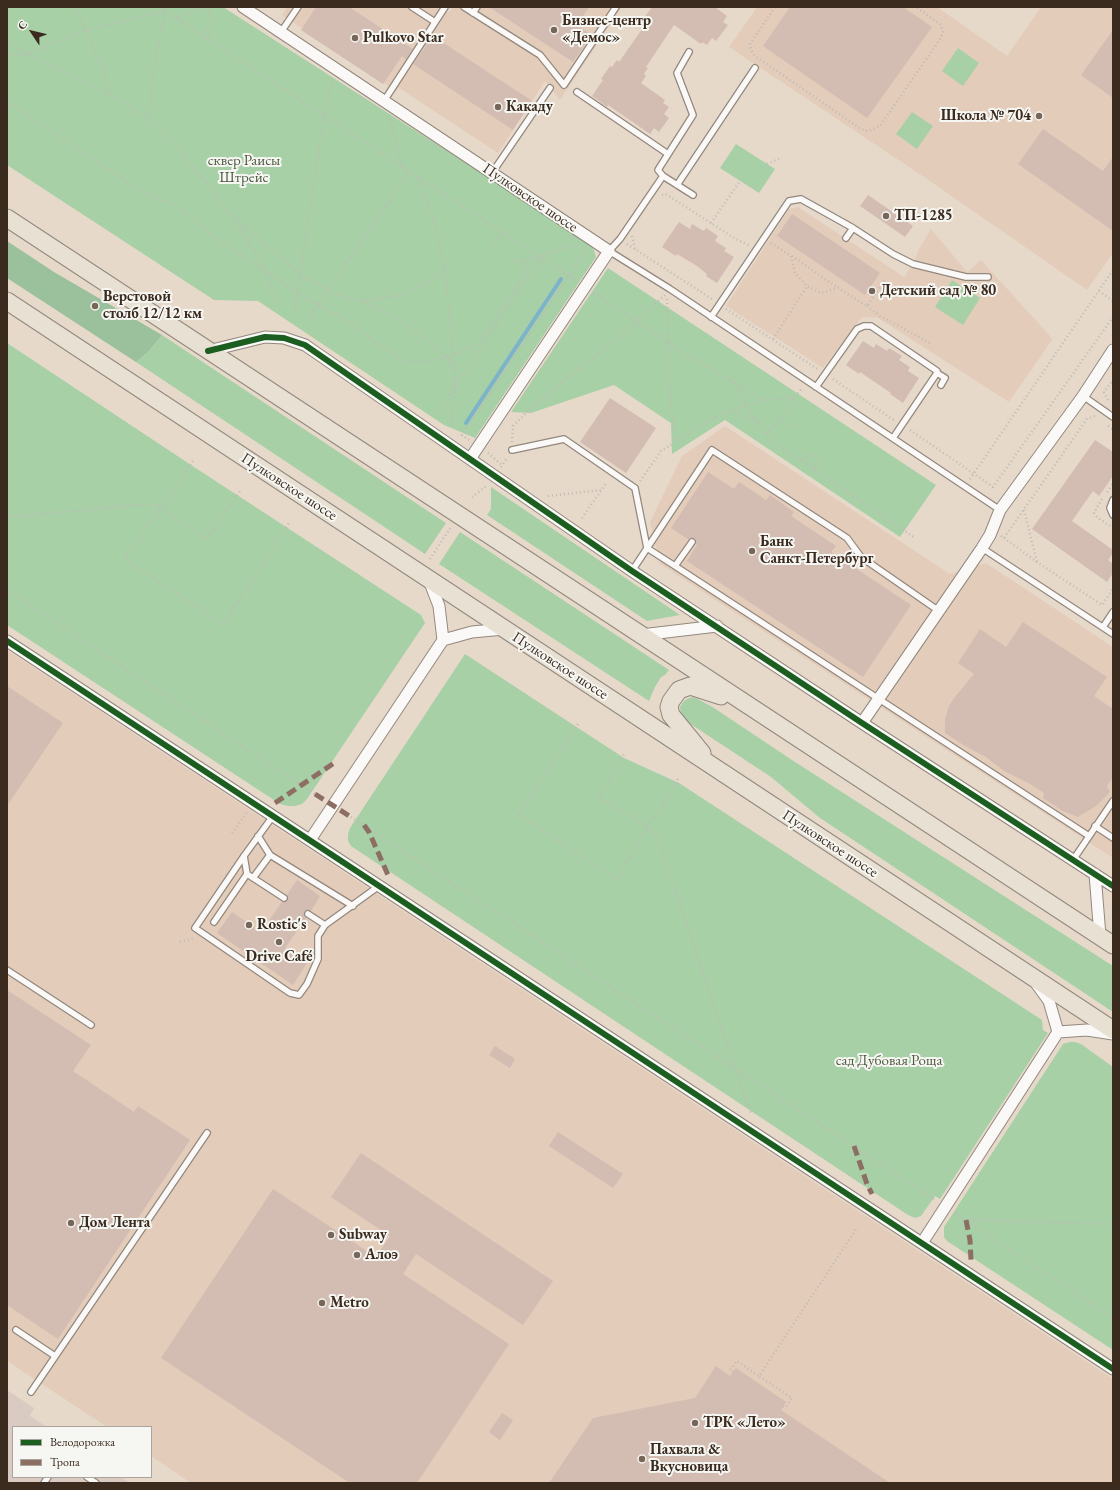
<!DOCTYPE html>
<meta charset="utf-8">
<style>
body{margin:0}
#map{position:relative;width:1120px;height:1490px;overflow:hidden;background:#e7d9c9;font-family:"EB Garamond",serif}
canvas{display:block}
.frame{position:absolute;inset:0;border:8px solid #3b2a1e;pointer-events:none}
.legend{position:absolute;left:12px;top:1426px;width:140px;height:52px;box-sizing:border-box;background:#f6f6f2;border:1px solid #aba49d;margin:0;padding:5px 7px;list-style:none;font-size:12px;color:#3b2a1e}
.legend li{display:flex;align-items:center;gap:8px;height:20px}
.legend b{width:20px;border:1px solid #aba49d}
.north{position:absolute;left:12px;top:12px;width:40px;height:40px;-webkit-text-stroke:3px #f6f6f2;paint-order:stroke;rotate:305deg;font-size:11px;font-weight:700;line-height:16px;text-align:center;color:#3b2a1e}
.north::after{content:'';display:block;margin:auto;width:14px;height:18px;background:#3b2a1e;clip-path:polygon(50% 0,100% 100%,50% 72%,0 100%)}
</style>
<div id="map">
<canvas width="1120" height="1490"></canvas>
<div class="frame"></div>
<ul class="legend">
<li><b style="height:5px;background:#1b5e20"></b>Велодорожка</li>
<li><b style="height:5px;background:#8d6e63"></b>Тропа</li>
</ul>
<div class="north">С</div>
</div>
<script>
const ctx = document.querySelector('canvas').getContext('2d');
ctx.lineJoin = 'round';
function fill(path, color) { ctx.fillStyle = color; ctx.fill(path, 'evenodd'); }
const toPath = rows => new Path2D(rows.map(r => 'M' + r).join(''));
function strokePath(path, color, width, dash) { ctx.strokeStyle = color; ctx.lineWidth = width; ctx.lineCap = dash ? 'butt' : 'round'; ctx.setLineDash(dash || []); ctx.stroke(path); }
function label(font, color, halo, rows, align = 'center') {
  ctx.font = font + ' "EB Garamond",serif'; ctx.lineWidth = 4; ctx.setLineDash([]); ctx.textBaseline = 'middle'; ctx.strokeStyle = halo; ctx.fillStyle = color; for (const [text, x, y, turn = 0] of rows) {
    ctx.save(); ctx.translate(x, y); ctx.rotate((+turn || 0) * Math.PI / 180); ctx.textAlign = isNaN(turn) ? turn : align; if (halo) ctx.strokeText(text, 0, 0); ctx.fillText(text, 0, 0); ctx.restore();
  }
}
fill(toPath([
 [287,7,441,7,449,12,453,7,622,7,560,100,545,81,498,153,399,88,396,91,282,15],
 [757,7,937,7,1007,56,1041,7,1113,7,1113,253,1087,290,924,177,729,47],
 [798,207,904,277,913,264,919,249,931,229,967,272,981,260,1051,337,1052,340,1009,402,878,318,862,317,823,368,726,306,789,209],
 [725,426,950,574,986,563,1113,647,1113,858,660,564,650,522,682,456],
 [7,650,1113,1379,1113,1483,191,1483,151,1456,151,1427,107,1427,7,1361]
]), '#e3ccba');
fill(toPath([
 [7,1390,34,1408,30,1416,47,1427,13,1427,13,1477,121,1477,130,1483,7,1483]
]), '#dacbc2');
fill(toPath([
 [7,7,223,7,592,244,596,257,475,438,444,425,258,301,214,300,7,165],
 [958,48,979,63,963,86,942,71],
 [912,112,933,126,917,149,896,134],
 [736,144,775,169,759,193,720,168],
 [608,268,936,485,900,537,725,420,672,454,671,423,614,385,531,413,511,412],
 [952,280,980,298,963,325,935,307],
 [162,335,446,523,425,554,136,362,148,352],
 [7,343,188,463,421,615,425,623,307,799,302,804,295,806,288,806,280,804,7,625],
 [491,487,680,615,647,621,487,515,491,509],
 [460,532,669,670,665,675,661,677,655,687,649,701,439,564],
 [465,654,624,758,679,783,1042,1020,1043,1030,1048,1033,940,1199,935,1196,921,1216,915,1218,908,1215,351,846,348,841,348,834,350,828],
 [693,697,698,699,714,708,792,760,1113,966,1113,1012,820,818,771,777,686,721,681,716,680,707,683,702,687,699],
 [1070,1042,1075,1042,1081,1044,1113,1067,1113,1350,947,1241,944,1237,944,1227,1063,1044]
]), '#a7d0a7');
fill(toPath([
 [7,241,54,272,162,335,148,352,136,362,7,278]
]), '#9bc09c');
strokePath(toPath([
 [466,423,561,279]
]), '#7db3ca', 4);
fill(toPath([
 [316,7,349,7,413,49,406,59,402,56,383,84,301,30],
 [489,7,589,7,577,25,591,35,573,62],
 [652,7,715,7,727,16,723,22,728,25,716,41,712,38,707,45,702,42,701,44,674,25,646,67,648,68,644,74,646,76,641,83,665,100,663,103,669,107,664,114,669,118,659,132,654,128,650,134,608,105,607,107,592,96,603,80,601,79,610,66,612,67,617,60,619,62,645,25,641,22],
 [790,7,903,7,932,27,867,118,763,46],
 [1113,30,1113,98,1081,75],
 [433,36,532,101,513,130,413,64],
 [1043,129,1103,171,1113,157,1113,231,1018,164],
 [868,195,913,226,905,237,860,206],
 [792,214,880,273,865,295,777,236],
 [679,222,690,229,692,224,704,231,706,228,718,236,715,241,726,248,724,251,734,257,717,283,706,276,707,274,697,266,677,254,676,256,662,247],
 [863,341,874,348,876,344,887,351,889,348,902,356,899,360,910,367,908,371,919,378,903,403,890,394,891,393,860,372,859,374,846,365],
 [610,398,656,428,626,473,580,442],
 [1095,440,1113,452,1113,476,1099,496,1093,491,1072,521,1113,550,1113,553,1108,560,1113,564,1113,573,1107,582,1032,529],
 [708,472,734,489,739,482,766,500,770,495,794,512,791,516,836,546,831,552,911,605,863,677,687,561,697,545,696,544,696,540,692,538,689,540,671,528],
 [1023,622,1107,677,1094,696,1113,709,1113,777,1107,786,1110,792,1096,806,1078,817,1061,810,1043,798,1044,793,1030,784,1004,771,986,757,965,746,945,733,945,719,949,706,955,697,974,674,958,663,980,629,1006,647],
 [7,686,63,723,7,806],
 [297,880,320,896,311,911,308,910,305,911,304,914,306,918,285,948,307,963,293,985,217,933,232,912,261,932,282,902,287,901,288,898,287,895],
 [7,990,91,1045,73,1071,134,1112,138,1106,190,1140,58,1339,7,1305],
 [495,1046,515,1059,510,1068,489,1055],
 [558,1132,623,1174,613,1188,549,1146],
 [361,1153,553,1281,523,1325,416,1254,403,1274,509,1344,417,1483,350,1483,161,1358,273,1189,376,1257,390,1236,331,1197],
 [716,1366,730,1376,736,1368,786,1402,781,1410,890,1483,549,1483,593,1418,695,1398],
 [502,1413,513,1420,500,1440,489,1432]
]), '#d3bcb2');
const service = toPath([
 [412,7,435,22],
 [464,7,540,55,564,85,616,7],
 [473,13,477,7],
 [281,32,298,7],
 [577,92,668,154],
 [384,101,445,7],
 [492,173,550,88],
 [663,176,658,170,693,115,677,73,689,52],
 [677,185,755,68],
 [693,195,663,176,620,239,609,251,670,289,1000,510],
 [846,238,853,228],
 [711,317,789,201,801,199,853,228,893,254,913,264,966,277,988,277],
 [937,373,945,378,941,385],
 [816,387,857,329,864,326,871,326,937,371,937,373,893,438],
 [1083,396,1113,417],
 [512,450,564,439,635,488,647,548,675,566,692,542],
 [1113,500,1110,508,1113,515],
 [982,548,1113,634],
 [675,566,1089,836],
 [632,571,712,450,847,538,861,557,939,611],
 [1103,627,1113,612],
 [273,816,244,856,195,928,290,993,299,995,307,984,318,959,318,936,325,925],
 [1095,826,1113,838],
 [258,836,270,855,353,906],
 [244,856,247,874,284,898],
 [1073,860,1113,801],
 [253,878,270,855],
 [308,914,325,925,379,886],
 [214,922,247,874],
 [7,970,91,1025],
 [16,1330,55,1356],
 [31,1392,207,1133],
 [87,1477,96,1483],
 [44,1483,48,1477]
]);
const minor = toPath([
 [243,7,609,251,470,459],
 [208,351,265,337,284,338,305,345,632,571,862,723,1113,886],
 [429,580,439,606,443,640],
 [641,635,717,626],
 [7,641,1113,1369],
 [862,723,982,548,990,535,1000,510,1083,396,1113,350],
 [310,840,443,640,472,632,504,629],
 [1095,874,1100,936],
 [1058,1032,1087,1030,1113,1034],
 [922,1243,1058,1032,1049,1001,1036,983]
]);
const primary = toPath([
 [7,218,1113,945],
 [7,301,1113,1030],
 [702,753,671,715,669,707,671,701,679,690,690,686,721,696]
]);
strokePath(service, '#92887e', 8);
strokePath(minor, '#92887e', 13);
strokePath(primary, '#92887e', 19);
strokePath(toPath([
 [75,7,86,30,166,11,156,56,148,118],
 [159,7,575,280],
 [775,7,750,44,751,50,755,56,861,129,868,131,880,126,941,38,943,31,940,24,916,7],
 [177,18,202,7],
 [208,39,209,7],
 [7,42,13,44,27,54,114,97],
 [7,55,27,54,86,30,114,97,148,118,181,152,232,215,266,271,275,301],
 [7,102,140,190,176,206,222,243,266,271,298,294,344,319,404,362,419,362,454,356,478,344,524,276,528,260],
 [390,119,402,167],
 [767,164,781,158],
 [417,177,434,221,445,267,456,384,452,416,453,425],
 [662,195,665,194,672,198,734,238,750,246],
 [234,217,301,275,343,297,364,301,402,295,429,282,445,268],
 [711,223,740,181],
 [632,236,635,249],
 [771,243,791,256,795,273,807,286],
 [627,244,712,299],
 [494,246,503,233],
 [792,256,838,288],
 [512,261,540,258],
 [1099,291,1113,301],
 [594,293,668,343,763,400],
 [667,299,670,394,675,442],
 [364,301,396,317,423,337,446,356,454,367],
 [867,306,880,316,932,344],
 [726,309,819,370],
 [295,311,324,115,332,81],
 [308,320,409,172],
 [773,339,807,286,821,293,838,288,867,306,886,278],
 [833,379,895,421],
 [734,383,746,406,758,421],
 [1108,400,1104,392,1113,380],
 [729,411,758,422,766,434,777,444,915,538],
 [438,412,542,256,576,244],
 [780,419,792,427],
 [1108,426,1113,429],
 [910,430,993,487,1113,317],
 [766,434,780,419,795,397],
 [469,440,462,435,586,250],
 [512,442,513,426,533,406,634,325,639,318,665,295],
 [488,453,502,465],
 [800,460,812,454,817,458,815,471],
 [193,461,125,559,223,624,289,523],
 [501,467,507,458],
 [970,479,1113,270],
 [640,481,661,451,715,417,729,411,763,400,795,397,802,388],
 [1107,492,1113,484],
 [548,496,601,490],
 [472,497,488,485],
 [1102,499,1094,513,1097,517,1113,528],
 [1024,510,1037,562],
 [7,517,151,504,160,507,208,539,240,491],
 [582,518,607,482],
 [1001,536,1004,538,1087,419,1095,416,1096,415],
 [1004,538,1037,562,1102,605,1113,589],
 [430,559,451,527],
 [7,590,315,794],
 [578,724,519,815,617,880,648,827,600,798,624,754],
 [678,779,648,827,656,835,751,1114],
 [351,817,936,1200],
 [232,833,247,812],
 [180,942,195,938],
 [955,1213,1113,1318],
 [966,1220,1113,1224],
 [733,1372,730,1370,737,1361,759,1376],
 [783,1406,786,1407,792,1398,759,1376,857,1228]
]), '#bfbab6', 2.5, [1, 3]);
strokePath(service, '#fbf9f7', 5.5);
strokePath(minor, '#fbf9f7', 11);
strokePath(primary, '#e7e0d3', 17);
strokePath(toPath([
 [315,794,351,817],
 [275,803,337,761],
 [364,825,369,832,388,875],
 [854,1146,867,1184,872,1194],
 [966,1220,970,1240,971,1260]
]), '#8d6e63', 5, [10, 5]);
strokePath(toPath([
 [208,351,265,337,284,338,305,345,632,571,862,723,1113,886],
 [7,641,1113,1369]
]), '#1b5e20', 6);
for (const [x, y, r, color] of [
 [554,30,4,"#77675a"],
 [355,38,4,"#77675a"],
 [498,107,4,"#77675a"],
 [1039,116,4,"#77675a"],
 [886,216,4,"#77675a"],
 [872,291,4,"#77675a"],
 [95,306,4,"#77675a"],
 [752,551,4,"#77675a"],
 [249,925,4,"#77675a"],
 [279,942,4,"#77675a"],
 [71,1223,4,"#77675a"],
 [331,1235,4,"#77675a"],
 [357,1255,4,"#77675a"],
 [322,1303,4,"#77675a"],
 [695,1423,4,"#77675a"],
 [642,1459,4,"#77675a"]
]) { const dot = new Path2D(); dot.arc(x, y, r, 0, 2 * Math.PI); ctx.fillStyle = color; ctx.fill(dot); strokePath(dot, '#f6f6f2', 1.5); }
label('bold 15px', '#3b2a1e', '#f6f6f2', [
 ["Бизнес-центр",562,21],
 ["«Демос»",562,38],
 ["Pulkovo Star",363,38],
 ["Какаду",506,107],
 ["Школа № 704",1031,116,"right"],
 ["ТП-1285",894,216],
 ["Детский сад № 80",880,291],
 ["Верстовой",103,297],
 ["столб 12/12 км",103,314],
 ["Банк",760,542],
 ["Санкт-Петербург",760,559],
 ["Rostic's",257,925],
 ["Drive Café",279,957,"center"],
 ["Дом Лента",79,1223],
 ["Subway",339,1235],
 ["Алоэ",365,1255],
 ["Metro",330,1303],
 ["ТРК «Лето»",703,1423],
 ["Пахвала &",650,1450],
 ["Вкусновица",650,1467]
], 'left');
label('15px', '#4c593f', '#f6f6f2', [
 ["сквер Раисы",244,161],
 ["Штрейс",244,178],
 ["сад Дубовая Роща",889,1061]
]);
label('15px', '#3b2a1e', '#f6f6f2', [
 ["Пулковское шоссе",530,198,34],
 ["Пулковское шоссе",289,487,33],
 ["Пулковское шоссе",560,666,33],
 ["Пулковское шоссе",830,844,33]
]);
</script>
